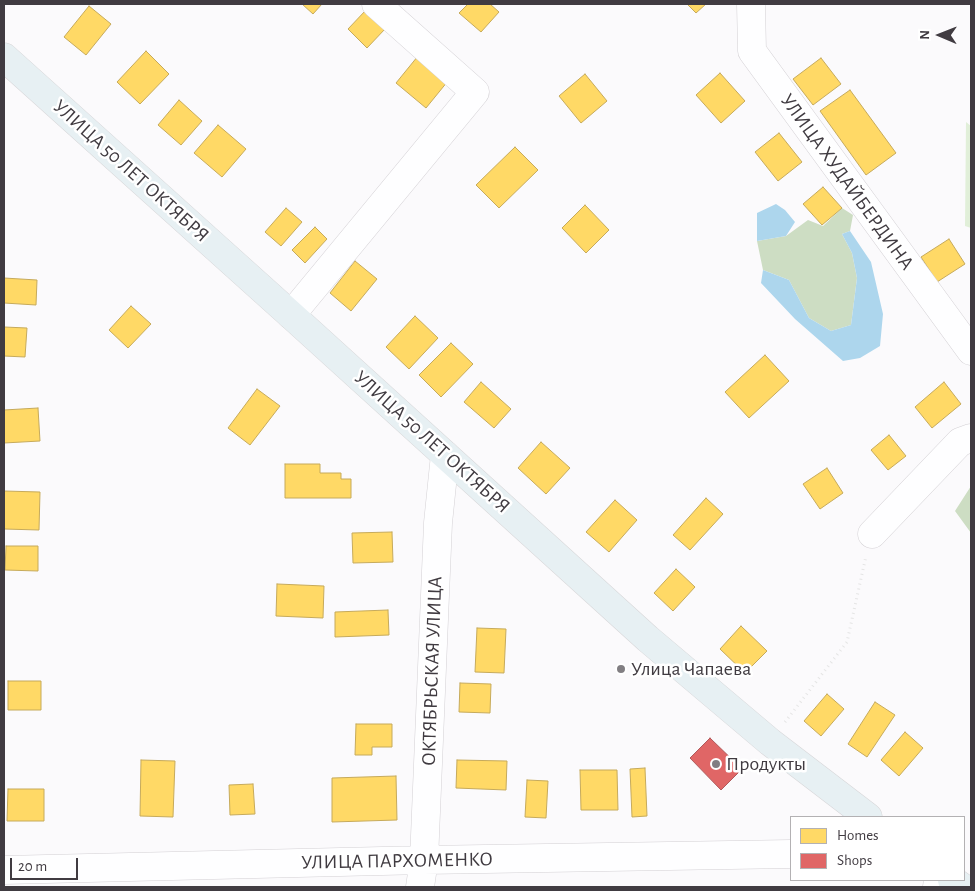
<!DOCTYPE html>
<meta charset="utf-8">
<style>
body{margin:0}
#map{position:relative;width:975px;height:891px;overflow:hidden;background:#fbfafc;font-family:"Alegreya Sans",sans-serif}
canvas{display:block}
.frame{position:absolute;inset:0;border:5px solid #403b41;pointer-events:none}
.legend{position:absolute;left:790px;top:816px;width:175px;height:65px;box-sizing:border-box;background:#fff;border:1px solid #b3b1b3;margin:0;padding:6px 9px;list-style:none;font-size:15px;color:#403b41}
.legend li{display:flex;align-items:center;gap:10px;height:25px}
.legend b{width:25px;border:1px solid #b3b1b3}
.north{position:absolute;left:915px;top:10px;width:50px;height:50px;-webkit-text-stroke:4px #fff;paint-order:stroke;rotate:271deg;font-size:14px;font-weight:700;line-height:20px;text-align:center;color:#403b41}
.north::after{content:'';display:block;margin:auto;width:18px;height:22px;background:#403b41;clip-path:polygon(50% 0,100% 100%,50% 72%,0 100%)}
.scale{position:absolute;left:10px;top:858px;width:68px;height:22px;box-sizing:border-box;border:2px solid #403b41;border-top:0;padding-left:6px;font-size:15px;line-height:18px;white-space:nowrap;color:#403b41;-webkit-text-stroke:4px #fff;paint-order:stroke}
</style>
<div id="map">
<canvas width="975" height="891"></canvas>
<div class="frame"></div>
<ul class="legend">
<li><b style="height:14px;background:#ffd966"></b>Homes</li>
<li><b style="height:14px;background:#e06666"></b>Shops</li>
</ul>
<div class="north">N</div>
<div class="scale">20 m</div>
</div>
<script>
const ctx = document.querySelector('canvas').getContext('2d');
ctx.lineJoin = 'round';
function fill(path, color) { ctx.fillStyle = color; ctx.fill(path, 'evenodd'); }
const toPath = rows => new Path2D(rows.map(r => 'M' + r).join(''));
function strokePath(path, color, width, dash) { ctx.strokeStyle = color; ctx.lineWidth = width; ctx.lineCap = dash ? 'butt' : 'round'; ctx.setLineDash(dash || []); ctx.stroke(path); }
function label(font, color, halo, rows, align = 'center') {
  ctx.font = font + ' "Alegreya Sans",sans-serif'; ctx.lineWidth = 5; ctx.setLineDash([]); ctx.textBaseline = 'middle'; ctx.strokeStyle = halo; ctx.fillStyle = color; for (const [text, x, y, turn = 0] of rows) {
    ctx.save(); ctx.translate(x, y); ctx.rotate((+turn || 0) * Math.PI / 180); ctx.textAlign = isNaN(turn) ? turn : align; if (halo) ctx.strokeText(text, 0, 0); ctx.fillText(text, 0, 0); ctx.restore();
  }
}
fill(toPath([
 [966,122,971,126,971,228,965,226]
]), '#e1efd9');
fill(toPath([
 [842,208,853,215,850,231,842,234,852,253,857,278,851,325,831,331,809,318,789,280,763,270,757,241,786,236,808,220,823,226],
 [971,486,971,533,955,511]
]), '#cdddc3');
fill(toPath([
 [776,204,785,210,795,222,786,236,757,241,757,213],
 [850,231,871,262,883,314,880,346,860,358,843,361,795,319,761,283,763,270,789,280,809,318,831,331,851,325,857,278,852,253,842,234]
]), '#add6ed');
const homes = toPath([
 [302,4,322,4,313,14,302,4],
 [468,4,490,4,499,12,481,32,459,13,468,4],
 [687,4,706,4,696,13,687,4],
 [89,6,111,24,86,55,64,37,89,6],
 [366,10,385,29,367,48,348,29,366,10],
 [146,51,169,74,140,104,117,82,146,51],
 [418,56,448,81,426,108,396,83,418,56],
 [821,58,841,84,813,105,793,79,821,58],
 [720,73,745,101,721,123,696,95,720,73],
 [585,74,607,101,581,123,559,96,585,74],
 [850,90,896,153,866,175,820,111,850,90],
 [179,100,202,121,181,145,158,125,179,100],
 [218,125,246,149,222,177,194,153,218,125],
 [779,133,802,162,778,181,755,152,779,133],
 [515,147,538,170,499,208,476,185,515,147],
 [823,187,842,208,822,225,803,204,823,187],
 [585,205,609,230,586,253,562,228,585,205],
 [286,208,302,222,281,246,265,232,286,208],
 [315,227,327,239,305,263,292,250,315,227],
 [949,239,965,264,937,282,921,257,949,239],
 [355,261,377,279,351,311,330,293,355,261],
 [4,278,37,280,36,305,4,303,4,278],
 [131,306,151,324,128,348,109,330,131,306],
 [415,316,438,338,409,369,386,347,415,316],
 [4,327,27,328,25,357,4,356,4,327],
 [451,343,473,364,441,397,419,375,451,343],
 [765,355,789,381,749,418,725,392,765,355],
 [481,382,511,409,494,428,464,402,481,382],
 [944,382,961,404,932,428,915,407,944,382],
 [257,389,280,406,250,445,228,428,257,389],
 [38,408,40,441,4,443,4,410,38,408],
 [889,435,906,456,888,470,871,450,889,435],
 [541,442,570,468,546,494,518,468,541,442],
 [285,464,320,464,320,473,341,473,341,479,351,479,351,498,285,498,285,464],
 [827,468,843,493,820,509,803,484,827,468],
 [4,491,40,492,39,530,4,529,4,491],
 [706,498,723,514,690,550,673,535,706,498],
 [615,500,637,520,609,552,586,532,615,500],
 [392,532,393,562,353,563,352,533,392,532],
 [6,546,38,546,38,571,5,570,6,546],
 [676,569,695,587,673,611,654,593,676,569],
 [277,584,324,586,323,618,276,616,277,584],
 [388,610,389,635,335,637,335,612,388,610],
 [741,626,767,651,745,673,720,649,741,626],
 [477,628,506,629,504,673,475,672,477,628],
 [8,681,41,681,41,710,8,710,8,681],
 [460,683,491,684,490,713,459,712,460,683],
 [827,694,844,709,821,736,804,721,827,694],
 [875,702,895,715,867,757,848,744,875,702],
 [356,724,392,724,392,747,372,747,372,755,355,755,356,724],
 [905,732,923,748,899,776,881,760,905,732],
 [141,760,175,761,173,817,140,816,141,760],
 [457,760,507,761,506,790,456,788,457,760],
 [645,768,647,816,632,817,630,769,645,768],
 [580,770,617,770,618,810,581,810,580,770],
 [396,776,397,820,332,822,332,778,396,776],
 [527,780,548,781,546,818,525,817,527,780],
 [253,784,255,814,230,815,229,785,253,784],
 [8,789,44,789,44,821,7,821,8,789]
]);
fill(homes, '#ffd966');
strokePath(homes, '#c6aa5b', 1);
const shops = toPath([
 [710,738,742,769,721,790,690,758,710,738]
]);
fill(shops, '#e06666');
strokePath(shops, '#b0595b', 1);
const minor = toPath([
 [751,4,752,51,971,351],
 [291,315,475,92,376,4],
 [872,534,960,442,971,438],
 [4,870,424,860,791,854],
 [420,887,424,860,438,523,445,455],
 [937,887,938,880]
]);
const major = toPath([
 [4,57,291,315,648,639,770,742,868,817],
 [952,880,962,887]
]);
strokePath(minor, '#d3d0d4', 29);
strokePath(major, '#d7d6d8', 29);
strokePath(toPath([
 [785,722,847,642,866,556]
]), '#e5e5e5', 3, [1, 4]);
strokePath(minor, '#fefeff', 28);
strokePath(major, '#e7f0f3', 28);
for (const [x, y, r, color] of [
 [621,669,5,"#817e82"],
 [716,764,5,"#817e82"]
]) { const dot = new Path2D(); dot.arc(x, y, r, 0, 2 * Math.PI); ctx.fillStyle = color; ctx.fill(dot); strokePath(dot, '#fff', 2); }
label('20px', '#403b41', '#fff', [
 ["УЛИЦА 50 ЛЕТ ОКТЯБРЯ",131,171,42],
 ["УЛИЦА ХУДАЙБЕРДИНА",847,182,54],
 ["УЛИЦА 50 ЛЕТ ОКТЯБРЯ",432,442,42],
 ["ОКТЯБРЬСКАЯ УЛИЦА",432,671,-88],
 ["УЛИЦА ПАРХОМЕНКО",397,861,-1]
]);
label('20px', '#403b41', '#fff', [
 ["Улица Чапаева",631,669],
 ["Продукты",726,764]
], 'left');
</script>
